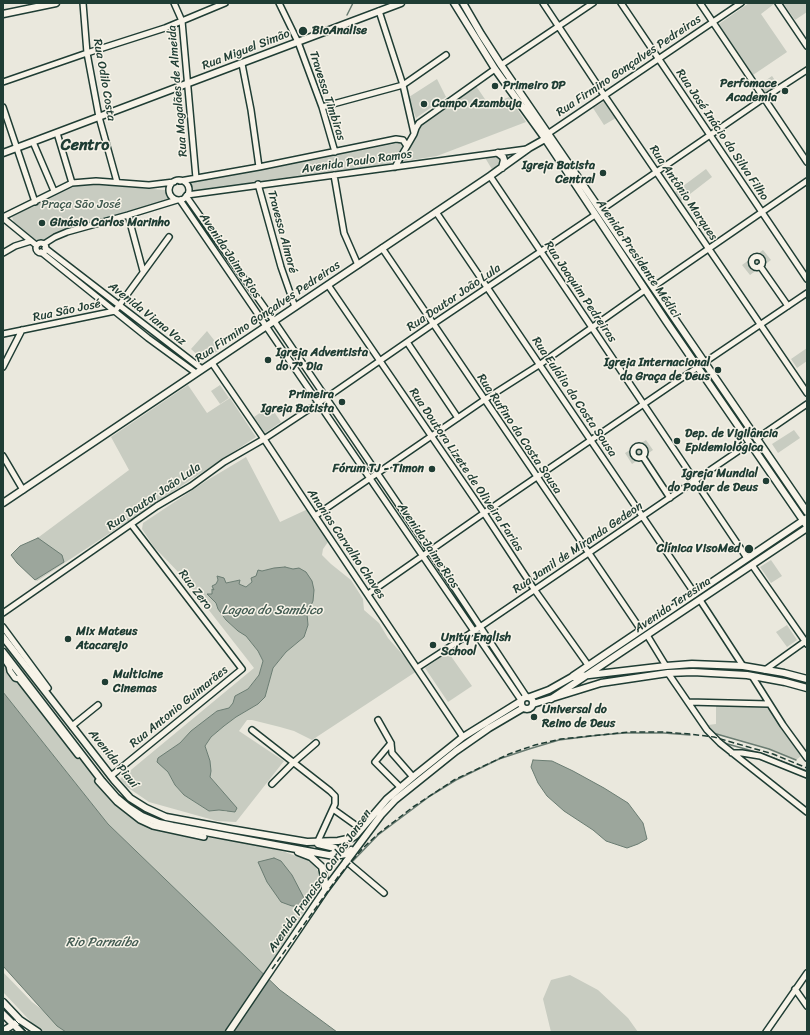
<!DOCTYPE html>
<meta charset="utf-8">
<style>
body{margin:0}
#map{position:relative;width:810px;height:1035px;overflow:hidden;background:#eae8dd;font-family:Sriracha,sans-serif}
canvas{display:block}
.frame{position:absolute;inset:0;border:4px solid #1f3d34;pointer-events:none}
</style>
<div id="map">
<canvas width="810" height="1035"></canvas>
<div class="frame"></div>
</div>
<script>
const ctx = document.querySelector('canvas').getContext('2d');
ctx.lineJoin = 'round';
function fill(path, color) { ctx.fillStyle = color; ctx.fill(path, 'evenodd'); }
const toPath = rows => new Path2D(rows.map(r => 'M' + r).join(''));
function strokePath(path, color, width, dash) { ctx.strokeStyle = color; ctx.lineWidth = width; ctx.lineCap = dash ? 'butt' : 'round'; ctx.setLineDash(dash || []); ctx.stroke(path); }
function label(font, color, halo, rows, align = 'center') {
  ctx.font = font + ' Sriracha,sans-serif'; ctx.lineWidth = 3; ctx.setLineDash([]); ctx.textBaseline = 'middle'; ctx.strokeStyle = halo; ctx.fillStyle = color; for (const [text, x, y, turn = 0] of rows) {
    ctx.save(); ctx.translate(x, y); ctx.rotate((+turn || 0) * Math.PI / 180); ctx.textAlign = isNaN(turn) ? turn : align; if (halo) ctx.strokeText(text, 0, 0); ctx.fillText(text, 0, 0); ctx.restore();
  }
}
fill(toPath([
 [749,3,773,3,774,4,761,14,787,52,753,75,719,24],
 [783,3,807,3,807,12,795,20],
 [772,76,779,86,766,95,759,85],
 [437,79,446,97,416,118,413,110,412,110,409,97],
 [476,86,489,105,509,97,526,122,437,156,405,161,403,160,403,157,422,124],
 [605,101,616,118,604,125,593,108],
 [399,143,403,144,400,152,394,161,388,164,271,181,260,181,190,194,188,181,198,181],
 [522,152,493,171,484,156],
 [706,169,712,177,681,201,675,192],
 [85,184,165,190,169,200,64,230,43,241,37,241,14,222,12,217,73,187],
 [763,250,771,260,750,275,742,265],
 [207,331,221,349,203,360,191,349],
 [807,348,807,361,797,368,791,359],
 [188,385,207,413,230,398,256,437,37,581,12,557,129,470,111,437],
 [220,385,229,398,220,404,211,391],
 [270,406,281,422,265,433,254,417],
 [794,430,800,438,778,453,772,444],
 [646,440,653,450,632,464,625,453],
 [246,457,280,522,308,509,328,542,323,549,322,555,331,564,351,580,363,599,364,610,379,623,388,638,417,671,312,740,294,731,280,727,252,720,247,720,239,731,284,761,236,822,217,821,149,802,127,787,120,779,254,668,183,577,154,547,142,529,143,523,206,481],
 [285,567,293,569,313,601,307,614,308,625,304,637,286,652,273,668,265,696,258,704,236,717,224,726,211,737,205,746,210,761,211,771,210,777,227,797,227,812,219,810,209,811,184,795,175,785,168,772,171,749,180,743,199,725,217,711,229,709,233,703,235,696,248,689,259,675,263,661,258,651,246,635,238,631,226,620,218,609,216,603,208,594,213,594,218,580,217,576,225,583,240,580,239,584,246,587,252,582,251,578,256,577,262,571,274,568],
 [771,560,782,576,771,583,760,567],
 [787,625,797,640,787,647,776,632],
 [448,652,472,686,448,702,425,668],
 [3,657,10,671,128,812,204,837,252,844,285,852,309,861,315,866,319,873,320,881,316,894,263,974,108,824,3,692],
 [716,705,767,706,801,756,796,760,769,749,713,733,708,725,716,724],
 [3,972,32,1002,72,1032,44,1032,34,1025,3,992],
 [570,975,598,990,628,1018,638,1032,551,1032,543,999,551,980]
]), '#c8ccc1');
const water = toPath([
 [38,538,62,555,64,562,35,580,17,563,11,555,20,546,38,538],
 [285,567,293,569,299,568,306,572,312,581,314,590,313,601,307,614,308,625,304,637,286,652,273,668,265,697,258,704,236,717,224,726,211,737,205,746,210,761,211,771,210,777,237,808,235,812,219,810,209,811,184,795,175,785,168,772,157,762,158,758,180,743,191,731,217,711,229,708,233,703,235,696,248,689,259,675,263,661,258,651,246,636,238,631,226,620,218,609,216,603,207,594,212,594,212,589,214,590,212,586,216,584,218,580,217,576,224,578,226,583,240,580,239,584,246,587,252,582,251,578,256,576,258,570,262,571,274,568,285,567],
 [3,692,108,824,280,990,337,1032,66,1032,57,1026,3,966,3,692],
 [533,760,552,761,573,771,604,788,628,803,643,823,647,839,638,844,627,848,606,841,593,830,564,811,547,796,538,783,531,767,533,760],
 [274,858,281,861,292,875,305,900,305,903,303,906,292,906,281,902,267,882,258,862,274,858]
]);
fill(water, '#9ca69c');
strokePath(water, '#6a7c72', 1);
strokePath(toPath([
 [347,15,353,3],
 [713,733,769,749,796,760],
 [724,743,763,754,807,771],
 [350,864,378,835,430,796,456,780,499,759,529,749,559,740,600,735,625,733,664,733,690,735]
]), '#6a7c72', 1.5);
const minor = toPath([
 [83,3,87,53,99,117,117,182],
 [174,3,182,21,196,178],
 [279,3,298,42,322,107,335,152],
 [543,3,604,95,807,393],
 [621,3,807,279],
 [700,3,807,162],
 [778,3,807,46],
 [379,11,403,85,414,133],
 [242,64,251,110,259,167],
 [501,65,593,3],
 [3,82,87,53,165,28,225,3],
 [3,107,35,202],
 [322,107,403,85,446,55],
 [57,133,72,183],
 [549,133,741,3],
 [33,142,54,191],
 [395,167,414,134,416,128,419,123,495,69],
 [334,175,344,233,358,265],
 [490,176,747,558],
 '169 190a10 10 0 1 1 20 0a10 10 0 1 1-20 0Z',
 [180,181,259,167,396,139,403,140,407,146],
 [258,184,281,267,295,307],
 [187,195,527,149],
 [186,196,274,321,430,551,526,696],
 [180,200,521,700],
 [601,210,764,98,807,70],
 [436,212,695,594],
 [128,215,143,271],
 [3,217,72,183,96,181,149,185,174,182],
 [3,218,36,245],
 '36 248a5 5 0 1 1 10 0a5 5 0 1 1-10 0Z',
 [44,244,55,237,67,232,128,215,177,200],
 [45,248,202,369],
 [382,248,641,630],
 [41,252,148,338,196,373],
 [3,253,15,246,31,241],
 '751.5 262a5.5 5.5 0 1 1 11 0a5.5 5.5 0 1 1-11 0Z',
 [760,266,788,306],
 [328,285,484,513,534,589,588,665],
 [653,287,807,181],
 [3,334,115,311,169,237],
 [407,342,458,418],
 [705,362,807,293],
 [212,363,264,439,315,516,463,737],
 [3,367,22,330],
 [756,439,807,404],
 '633 452a6 6 0 1 1 12 0a6 6 0 1 1-12 0Z',
 [3,456,23,490],
 [643,457,670,498],
 [315,516,484,400,539,365,645,290],
 [752,565,807,644],
 [368,594,484,513,698,367],
 [700,600,743,666],
 [3,613,157,506,191,486,224,462,264,439,326,398,433,324,595,215],
 [3,627,48,688],
 [647,635,666,666],
 [3,657,9,666,10,671,15,678,19,679,78,755],
 [417,668,474,631,750,443],
 [765,670,807,640],
 [668,673,707,730,720,743,807,812],
 [752,676,783,725,807,758],
 [688,702,769,704],
 [378,720,391,743,392,753,413,777],
 [72,726,98,705],
 [252,730,330,791,335,796,335,804,318,841],
 [391,743,375,762,400,787],
 [732,753,742,753,760,756,807,775],
 [111,776,242,669,131,524],
 [98,781,117,802,140,820,153,826,204,837],
 [272,784,294,762,316,743],
 [333,809,361,829],
 [346,861,384,893],
 [795,989,807,1006],
 [766,1032,807,973]
]);
const major = toPath([
 [454,3,495,69,544,137,666,321,807,526],
 [463,3,481,34,501,65,807,512],
 [3,14,56,3],
 [3,153,401,3],
 [498,153,503,157,504,160,502,168],
 [3,503,490,176,529,148,545,139],
 [3,637,114,780,130,798,146,808,166,817,230,829,307,842,338,841,352,838,356,835,387,799,413,777,463,737,521,701],
 [3,652,102,781,116,797,128,807,142,816,159,823,173,826,334,856,346,854,351,850],
 [573,676,807,518],
 '521 703a6 6 0 1 1 12 0a6 6 0 1 1-12 0Z',
 [530,697,549,690,572,677,666,666,692,664,743,666,784,673,807,679],
 [551,699,807,528],
 [533,704,601,683,668,673,693,672,747,675,785,682,807,688],
 [318,844,335,848,335,853,330,855],
 [298,852,311,857,322,867,325,882,325,890],
 [3,1002,20,1020,38,1032],
 [3,1014,21,1032],
 [3,1031,16,1023],
 [229,1032,325,890,381,815,395,800,456,751,489,728,523,708]
]);
strokePath(minor, '#1f3d34', 8);
strokePath(major, '#1f3d34', 9);
strokePath(minor, '#f7f3e8', 5);
strokePath(major, '#f7f3e8', 6);
strokePath(toPath([
 [3,1008,27,1032]
]), '#1f3d34', 1);
strokePath(toPath([
 [272,969,338,877,363,848,378,834,413,807,454,780,509,754,535,745,561,739,629,732,662,732,690,734,714,737,731,742,773,754,807,768]
]), '#1f3d34', 1.5, [6, 3]);
for (const [x, y, r, color] of [
 [303,31,5,"#1f3d34"],
 [495,86,4,"#1f3d34"],
 [785,91,4,"#1f3d34"],
 [424,104,4,"#1f3d34"],
 [603,173,4,"#1f3d34"],
 [42,223,4,"#1f3d34"],
 [268,360,4,"#1f3d34"],
 [718,370,4,"#1f3d34"],
 [342,402,4,"#1f3d34"],
 [677,441,4,"#1f3d34"],
 [432,469,4,"#1f3d34"],
 [766,481,4,"#1f3d34"],
 [749,549,5,"#1f3d34"],
 [68,639,4,"#1f3d34"],
 [433,645,4,"#1f3d34"],
 [105,682,4,"#1f3d34"],
 [534,717,4,"#1f3d34"]
]) { const dot = new Path2D(); dot.arc(x, y, r, 0, 2 * Math.PI); ctx.fillStyle = color; ctx.fill(dot); strokePath(dot, '#f7f3e8', 1.5); }
label('bold 12px', '#1f3d34', '#f7f3e8', [
 ["BioAnalise",312,31],
 ["Perfomace",777,84,"right"],
 ["Academia",777,98,"right"],
 ["Primeiro DP",503,86],
 ["Campo Azambuja",432,104],
 ["Igreja Batista",595,166,"right"],
 ["Central",595,180,"right"],
 ["Ginásio Carlos Marinho",50,223],
 ["Igreja Adventista",276,353],
 ["do 7º Dia",276,367],
 ["Igreja Internacional",710,363,"right"],
 ["da Graça de Deus",710,377,"right"],
 ["Primeira",334,395,"right"],
 ["Igreja Batista",334,409,"right"],
 ["Dep. de Vigilância",685,434],
 ["Epidemiológica",685,448],
 ["Fórum TJ - Timon",424,469,"right"],
 ["Igreja Mundial",758,474,"right"],
 ["do Poder de Deus",758,488,"right"],
 ["Clínica VisoMed",740,549,"right"],
 ["Mix Mateus",76,632],
 ["Atacarejo",76,646],
 ["Unity English",441,638],
 ["School",441,652],
 ["Multicine",113,675],
 ["Cinemas",113,689],
 ["Universal do",542,710],
 ["Reino de Deus",542,724]
], 'left');
label('12px', '#1f3d34', '#f7f3e8', [
 ["Rua Miguel Simão",246,50,-21],
 ["Rua Firmino Gonçalves Pedreiras",629,66,-34],
 ["Rua Odilo Costa",104,80,80],
 ["Rua Magalães de Almeida",178,91,-95],
 ["Travessa Timbiras",327,96,72],
 ["Rua José Inácio da Silva Filho",722,135,56],
 ["Avenida Paulo Ramos",357,162,-8],
 ["Rua Antônio Marques",683,193,56],
 ["Travessa Aimoré",282,232,75],
 ["Avenida Jaime Rios",230,256,56],
 ["Avenida Presidente Médici",638,259,56],
 ["Rua Joaquim Pedreiras",580,292,56],
 ["Rua Doutor João Lula",454,298,-34],
 ["Rua São José",67,311,-12],
 ["Rua Firmino Gonçalves Pedreiras",268,312,-34],
 ["Avenida Viana Vaz",147,314,38],
 ["Rua Eulálio da Costa Sousa",574,397,56],
 ["Rua Rufino da Costa Sousa",519,434,56],
 ["Rua Doutora Lizete de Oliveira Farias",466,470,56],
 ["Rua Doutor João Lula",154,497,-34],
 ["Ananias Carvalho Chaves",346,544,56],
 ["Avenida Jaime Rios",428,546,56],
 ["Rua Jamil de Miranda Gedeon",578,548,-34],
 ["Rua Zero",195,590,53],
 ["Avenida Teresina",673,605,-34],
 ["Rua Antonio Guimarães",179,707,-39],
 ["Avenida Piauí",113,759,51],
 ["Avenida Francisco Carlos Jansen",320,881,-55]
]);
label('12px', '#415a50', '#f7f3e8', [
 ["Praça São José",81,205]
]);
label('italic 13px', '#445c53', '#f7f3e8', [
 ["Lagoa do Sambico",272,611],
 ["Rio Parnaíba",102,943]
]);
label('bold 16px', '#1f3d34', '#f7f3e8', [
 ["Centro",85,146]
]);
</script>
